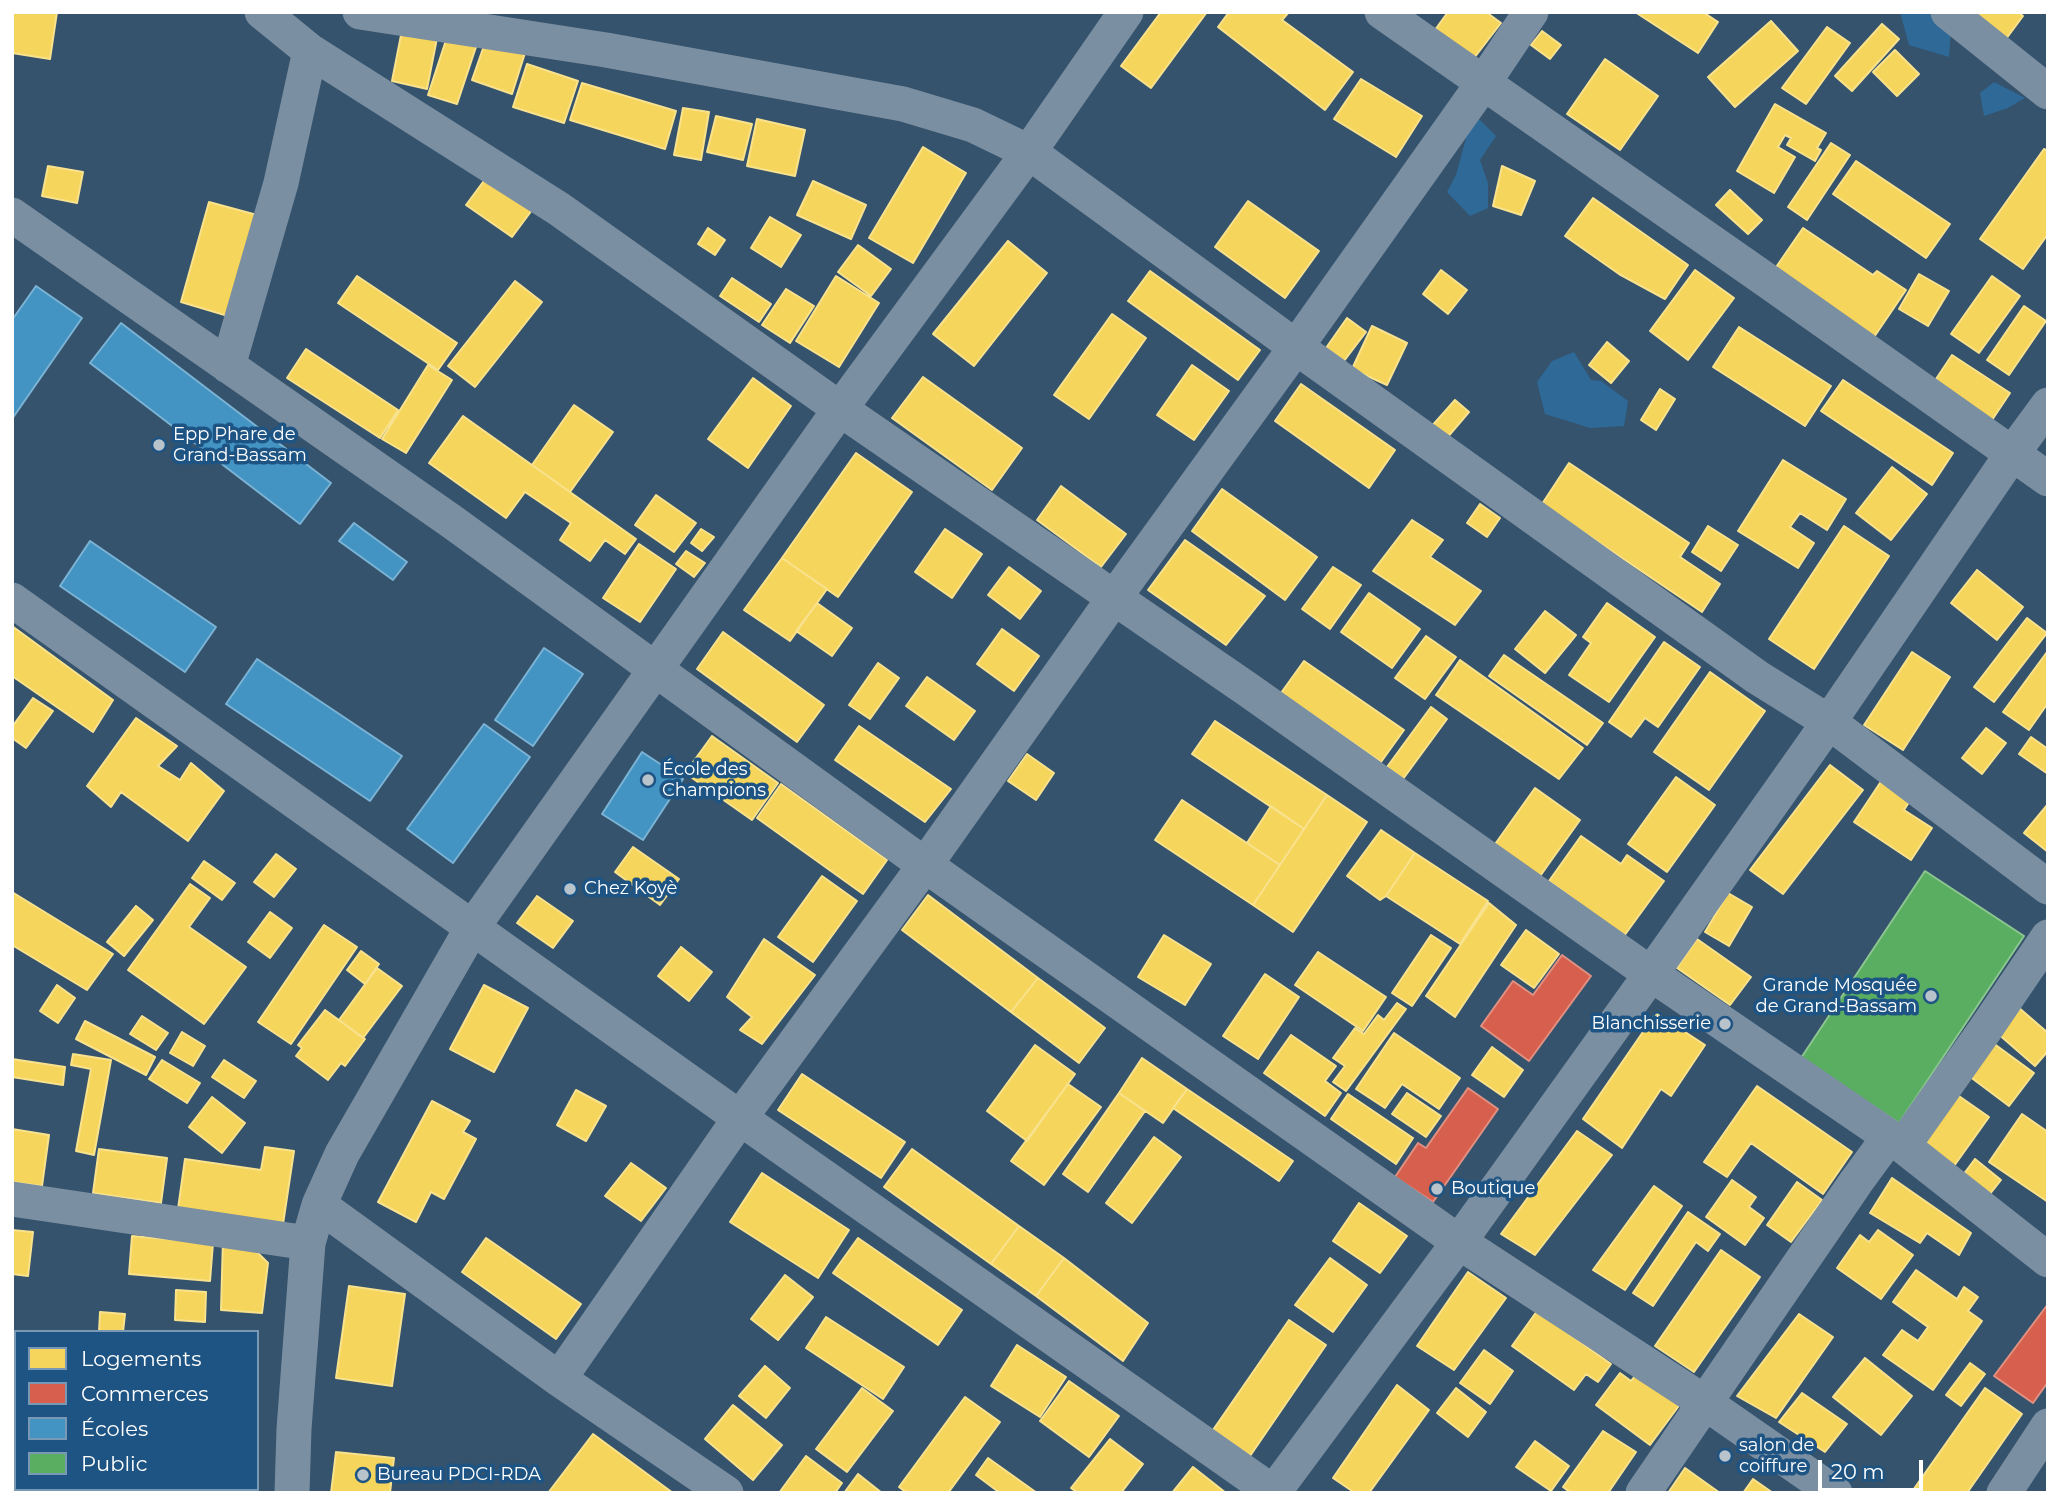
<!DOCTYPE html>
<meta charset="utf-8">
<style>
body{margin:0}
#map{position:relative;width:2060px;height:1505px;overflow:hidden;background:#35536c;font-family:Montserrat,sans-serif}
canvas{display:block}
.frame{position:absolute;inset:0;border:14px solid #fff;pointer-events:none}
.legend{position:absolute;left:14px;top:1330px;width:245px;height:161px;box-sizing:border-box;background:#1e5483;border:2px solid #7898b5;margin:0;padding:9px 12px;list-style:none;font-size:21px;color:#fff}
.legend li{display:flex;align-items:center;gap:14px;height:35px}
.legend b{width:35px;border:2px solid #7898b5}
.scale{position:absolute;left:1818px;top:1460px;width:105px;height:32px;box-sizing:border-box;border:4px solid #fff;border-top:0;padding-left:9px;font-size:21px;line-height:24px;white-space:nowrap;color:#fff;-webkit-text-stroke:5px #1e5483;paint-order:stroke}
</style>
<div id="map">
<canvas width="2060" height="1505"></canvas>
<div class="frame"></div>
<ul class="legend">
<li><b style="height:19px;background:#f6d55c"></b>Logements</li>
<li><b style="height:19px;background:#d6604d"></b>Commerces</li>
<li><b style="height:19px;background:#4393c3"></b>Écoles</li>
<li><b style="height:19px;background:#5aae61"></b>Public</li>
</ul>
<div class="scale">20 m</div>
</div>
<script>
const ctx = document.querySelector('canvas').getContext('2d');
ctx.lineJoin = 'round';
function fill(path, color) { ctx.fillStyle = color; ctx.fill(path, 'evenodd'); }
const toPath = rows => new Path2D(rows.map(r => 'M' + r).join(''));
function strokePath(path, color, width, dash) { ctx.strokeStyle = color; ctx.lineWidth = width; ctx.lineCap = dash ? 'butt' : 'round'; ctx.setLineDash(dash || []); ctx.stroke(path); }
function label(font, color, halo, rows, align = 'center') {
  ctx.font = font + ' Montserrat,sans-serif'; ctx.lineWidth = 7; ctx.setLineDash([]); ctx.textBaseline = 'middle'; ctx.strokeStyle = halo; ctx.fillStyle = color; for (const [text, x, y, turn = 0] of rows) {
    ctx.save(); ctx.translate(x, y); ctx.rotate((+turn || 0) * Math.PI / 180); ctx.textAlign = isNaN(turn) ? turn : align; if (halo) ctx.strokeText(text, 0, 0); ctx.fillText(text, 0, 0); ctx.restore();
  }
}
fill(toPath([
 [1900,12,1948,12,1951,28,1949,57,1909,45],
 [1994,82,2025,98,2008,108,1984,116,1980,93],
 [1473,113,1496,136,1480,160,1488,183,1488,208,1470,216,1447,192,1456,175],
 [1574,352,1591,380,1601,381,1628,401,1624,426,1590,428,1545,414,1537,382,1552,361]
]), '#2e6998');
const homes = toPath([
 [12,12,57,12,50,59,12,53,12,12],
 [1161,12,1207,12,1151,88,1121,66,1161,12],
 [1229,12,1289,12,1282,20,1353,72,1325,110,1218,27,1229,12],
 [1448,12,1486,12,1501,23,1471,62,1432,34,1448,12],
 [1635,12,1703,12,1718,22,1698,53,1635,12],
 [1964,12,2018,12,2023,16,2003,43,1964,12],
 [1771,21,1798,51,1735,107,1708,77,1771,21],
 [1882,24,1899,39,1852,91,1835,76,1882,24],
 [403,25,438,33,427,89,392,81,403,25],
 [1827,27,1850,43,1806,104,1782,88,1827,27],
 [450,28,479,38,457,104,428,95,450,28],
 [1542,31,1561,45,1550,59,1531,45,1542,31],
 [486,40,525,53,512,94,472,80,486,40],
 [1895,50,1919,74,1897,96,1873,72,1895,50],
 [1605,59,1658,96,1620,150,1567,114,1605,59],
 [527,64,578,81,564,123,513,107,527,64],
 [1361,79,1422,116,1396,157,1334,119,1361,79],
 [582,83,676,111,665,149,570,120,582,83],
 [1775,104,1826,133,1817,148,1821,150,1815,161,1787,145,1791,138,1785,135,1778,147,1795,157,1774,193,1737,171,1775,104],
 [683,108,709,112,701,160,674,155,683,108],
 [716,116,752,124,743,160,707,152,716,116],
 [757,119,805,130,795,176,747,166,757,119],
 [1831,143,1850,155,1807,220,1788,207,1831,143],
 [923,147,966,173,913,263,869,238,923,147],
 [2044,149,2048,151,2048,234,2023,269,1980,239,2044,149],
 [1856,161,1950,224,1926,258,1833,194,1856,161],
 [48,166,83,172,77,203,42,196,48,166],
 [1502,166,1535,181,1521,215,1493,206,1502,166],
 [489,174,535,206,512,237,466,205,489,174],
 [813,181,866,205,851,239,797,215,813,181],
 [1730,190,1762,220,1748,234,1716,205,1730,190],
 [1593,198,1688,265,1665,299,1619,274,1565,236,1593,198],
 [1248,201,1319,251,1285,298,1215,247,1248,201],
 [209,202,257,215,228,316,181,302,209,202],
 [770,217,801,235,781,267,751,248,770,217],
 [708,228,725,240,715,255,698,244,708,228],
 [1803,228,1873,275,1877,271,1906,290,1872,340,1772,273,1803,228],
 [1008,241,1047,273,974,366,933,334,1008,241],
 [858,245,891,269,871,296,838,272,858,245],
 [1441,270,1467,290,1448,314,1423,294,1441,270],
 [1695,270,1734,298,1688,360,1650,331,1695,270],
 [1150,271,1260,350,1238,380,1128,301,1150,271],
 [1919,274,1949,291,1928,326,1899,309,1919,274],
 [357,276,457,343,438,370,338,303,357,276],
 [836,276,879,303,839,367,796,341,836,276],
 [1992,276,2020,296,1979,353,1951,334,1992,276],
 [732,278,771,304,759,322,720,296,732,278],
 [515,281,542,302,475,387,448,366,515,281],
 [786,289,814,306,790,343,762,325,786,289],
 [2024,306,2046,321,2009,375,1987,360,2024,306],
 [1112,314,1146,338,1089,419,1054,395,1112,314],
 [1347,318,1366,332,1344,361,1326,348,1347,318],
 [1372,326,1407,343,1387,385,1352,369,1372,326],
 [1739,327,1831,386,1805,426,1713,367,1739,327],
 [1607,342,1629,361,1611,383,1589,365,1607,342],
 [306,349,398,410,380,438,287,378,306,349],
 [1952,355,2010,393,1990,423,1932,385,1952,355],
 [428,365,452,380,406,453,382,439,428,365],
 [1192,365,1229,391,1194,440,1157,415,1192,365],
 [923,377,1022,448,992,490,892,418,923,377],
 [753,378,791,406,748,468,708,439,753,378],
 [1843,380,1953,453,1932,485,1821,411,1843,380],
 [1301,384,1395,450,1369,488,1275,421,1301,384],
 [1660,389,1675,399,1656,430,1641,420,1660,389],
 [1455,400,1469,412,1446,439,1431,427,1455,400],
 [574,405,613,432,570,492,532,465,574,405],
 [463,416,636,539,625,554,605,540,590,561,560,540,571,523,525,492,506,518,429,463,463,416],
 [856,453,912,492,838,597,782,558,856,453],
 [1783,460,1846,499,1827,530,1800,513,1790,527,1814,543,1798,568,1738,531,1783,460],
 [1569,463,1689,543,1680,557,1720,584,1702,612,1542,504,1569,463],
 [1892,467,1927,494,1891,540,1856,513,1892,467],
 [1061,486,1126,534,1101,567,1037,520,1061,486],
 [1222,489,1317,557,1285,600,1192,531,1222,489],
 [656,495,696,523,674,552,635,525,656,495],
 [1480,504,1500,518,1487,537,1467,523,1480,504],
 [1412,520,1443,540,1430,557,1481,591,1455,625,1373,571,1412,520],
 [1708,526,1738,545,1721,571,1692,552,1708,526],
 [1844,526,1889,556,1814,669,1769,639,1844,526],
 [701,529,714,537,702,551,691,543,701,529],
 [945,529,982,554,952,598,915,572,945,529],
 [1185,540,1265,596,1226,645,1148,590,1185,540],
 [639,544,676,569,640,622,603,598,639,544],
 [686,551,705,563,694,577,676,564,686,551],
 [782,558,827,589,790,641,744,610,782,558],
 [1009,567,1041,591,1020,619,988,595,1009,567],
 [1333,567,1361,585,1330,629,1302,609,1333,567],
 [1977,570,2023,607,1997,640,1951,603,1977,570],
 [1369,593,1420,629,1392,668,1341,632,1369,593],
 [817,603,852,628,832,656,796,631,817,603],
 [1607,603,1655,637,1609,702,1569,675,1591,643,1583,637,1607,603],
 [1545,611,1576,635,1545,673,1515,649,1545,611],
 [2027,618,2047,633,1994,702,1974,687,2027,618],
 [12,626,113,700,93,732,12,676,12,626],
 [1002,629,1039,656,1014,691,977,664,1002,629],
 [723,632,824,705,797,742,697,669,723,632],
 [1426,636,1456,657,1425,699,1395,678,1426,636],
 [1664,642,1700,667,1658,727,1645,718,1631,737,1609,722,1664,642],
 [1912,652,1950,677,1903,750,1864,725,1912,652],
 [2047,652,2048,703,2029,730,2003,712,2047,652],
 [1504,655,1603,723,1587,745,1489,676,1504,655],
 [1460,660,1583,748,1559,779,1436,695,1460,660],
 [1304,661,1404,730,1381,762,1281,693,1304,661],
 [878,663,899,678,870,719,849,705,878,663],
 [1710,672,1765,711,1709,790,1654,752,1710,672],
 [927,677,975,711,954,740,906,706,927,677],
 [33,698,53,711,26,748,12,738,12,727,33,698],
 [1431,707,1447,719,1403,779,1387,767,1431,707],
 [136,718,177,746,158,766,180,780,191,763,224,791,188,841,121,792,111,807,87,786,136,718],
 [1215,721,1327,795,1304,829,1192,754,1215,721],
 [859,726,951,789,925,822,835,760,859,726],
 [1986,728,2006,743,1982,774,1962,758,1986,728],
 [712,736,778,783,752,820,685,773,712,736],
 [2031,737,2048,749,2048,774,2019,754,2031,737],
 [1027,754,1054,773,1036,800,1008,781,1027,754],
 [1830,765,1863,790,1783,894,1750,870,1830,765],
 [1676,777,1715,805,1667,872,1628,844,1676,777],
 [1882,780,1911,799,1904,810,1932,828,1911,860,1854,822,1882,780],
 [781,784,887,860,863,894,757,818,781,784],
 [1535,788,1580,820,1538,879,1493,847,1535,788],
 [1327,795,1367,822,1293,932,1253,905,1327,795],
 [1182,800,1280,865,1253,905,1155,840,1182,800],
 [2048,804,2048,852,2024,833,2048,804],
 [1271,806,1304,829,1280,865,1247,843,1271,806],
 [1381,830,1415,853,1386,896,1380,900,1347,876,1381,830],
 [1581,836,1621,864,1627,855,1664,881,1624,936,1549,881,1581,836],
 [633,847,679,879,660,905,615,872,633,847],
 [1415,853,1488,901,1460,944,1386,896,1415,853],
 [276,854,296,869,274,897,254,882,276,854],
 [204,861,235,883,222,900,192,878,204,861],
 [822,876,857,901,813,962,778,937,822,876],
 [190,884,210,898,189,927,246,967,204,1024,128,970,190,884],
 [12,892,113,954,87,990,12,945,12,892],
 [1728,893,1752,907,1729,946,1705,932,1728,893],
 [928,895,1038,978,1011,1012,902,930,928,895],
 [537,896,573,921,553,948,517,923,537,896],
 [1489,903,1516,925,1455,1017,1426,996,1489,903],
 [136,906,153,920,124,956,107,942,136,906],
 [270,912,292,928,270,958,248,942,270,912],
 [324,925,357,947,291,1044,258,1022,324,925],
 [1526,930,1559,954,1534,988,1501,965,1526,930],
 [1164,935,1211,964,1185,1005,1138,977,1164,935],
 [1431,935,1451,948,1412,1006,1392,993,1431,935],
 [764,939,815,975,762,1044,740,1030,752,1017,727,997,764,939],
 [1697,939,1751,977,1730,1005,1677,968,1697,939],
 [681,947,712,972,689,1001,658,976,681,947],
 [361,951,379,964,365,984,347,970,361,951],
 [1318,952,1386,997,1363,1031,1295,985,1318,952],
 [377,968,402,986,363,1038,339,1020,377,968],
 [1265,974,1299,997,1258,1059,1223,1036,1265,974],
 [1038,978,1105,1028,1079,1063,1011,1012,1038,978],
 [57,985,75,998,58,1023,40,1011,57,985],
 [484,985,528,1008,494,1072,450,1049,484,985],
 [1397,1003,1406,1009,1346,1091,1333,1082,1345,1066,1333,1058,1355,1028,1364,1034,1378,1015,1384,1020,1397,1003],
 [2018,1007,2048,1033,2048,1051,2035,1066,1996,1032,2018,1007],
 [325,1010,365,1039,345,1066,341,1063,328,1080,296,1056,302,1048,298,1045,325,1010],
 [1656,1013,1705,1045,1671,1096,1661,1089,1622,1148,1583,1119,1656,1013],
 [142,1016,168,1033,156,1050,130,1034,142,1016],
 [85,1021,155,1057,146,1075,76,1039,85,1021],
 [182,1032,205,1046,193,1066,170,1053,182,1032],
 [1394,1033,1460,1078,1439,1109,1402,1084,1385,1108,1356,1089,1394,1033],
 [1291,1035,1336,1066,1325,1081,1341,1093,1325,1116,1264,1073,1291,1035],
 [1993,1043,2034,1073,2009,1106,1969,1076,1993,1043],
 [1035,1045,1075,1074,1027,1141,987,1111,1035,1045],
 [1492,1047,1523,1070,1504,1097,1472,1075,1492,1047],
 [73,1054,111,1060,94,1155,76,1151,91,1069,71,1065,73,1054],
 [1142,1058,1187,1089,1163,1123,1119,1093,1142,1058],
 [12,1059,65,1067,63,1085,12,1077,12,1059],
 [162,1060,200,1083,187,1103,149,1079,162,1060],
 [224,1060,256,1081,244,1098,212,1077,224,1060],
 [802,1074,905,1142,881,1178,778,1110,802,1074],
 [1068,1084,1101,1107,1044,1185,1011,1161,1068,1084],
 [1757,1086,1852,1152,1823,1194,1751,1143,1727,1177,1704,1162,1757,1086],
 [1187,1089,1293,1161,1279,1181,1173,1108,1187,1089],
 [576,1090,606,1106,586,1141,557,1125,576,1090],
 [1119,1093,1145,1111,1088,1192,1063,1174,1119,1093],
 [1407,1093,1441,1116,1426,1137,1392,1114,1407,1093],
 [1348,1094,1413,1138,1396,1164,1331,1119,1348,1094],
 [1956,1094,1989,1117,1949,1173,1916,1149,1956,1094],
 [212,1097,245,1123,222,1153,189,1127,212,1097],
 [432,1101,470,1121,463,1132,476,1139,444,1199,431,1192,416,1222,378,1202,432,1101],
 [2022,1114,2048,1132,2048,1202,1989,1162,2022,1114],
 [12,1129,49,1135,42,1186,12,1182,12,1129],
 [1577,1131,1612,1155,1535,1255,1501,1234,1577,1131],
 [1154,1137,1181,1157,1132,1223,1106,1203,1154,1137],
 [265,1147,294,1151,283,1224,178,1209,185,1159,261,1170,265,1147],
 [99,1149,167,1158,161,1203,93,1193,99,1149],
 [912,1149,1019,1226,991,1264,884,1187,912,1149],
 [1975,1159,2001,1180,1986,1199,1960,1179,1975,1159],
 [631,1163,666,1188,641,1221,605,1196,631,1163],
 [762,1173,849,1230,818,1278,730,1222,762,1173],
 [1892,1178,1971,1233,1959,1255,1927,1233,1920,1243,1870,1213,1892,1178],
 [1732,1180,1756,1197,1749,1207,1764,1218,1745,1245,1706,1217,1732,1180],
 [1797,1182,1822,1200,1791,1242,1767,1225,1797,1182],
 [1654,1186,1682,1206,1625,1290,1593,1270,1654,1186],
 [1359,1203,1407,1236,1380,1273,1333,1241,1359,1203],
 [1688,1212,1720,1234,1708,1251,1696,1242,1653,1306,1633,1293,1688,1212],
 [1019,1226,1064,1258,1036,1296,991,1264,1019,1226],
 [12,1230,33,1232,28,1276,12,1274,12,1230],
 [1878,1230,1913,1255,1881,1299,1837,1268,1860,1235,1869,1242,1878,1230],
 [132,1236,213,1243,210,1281,129,1274,132,1236],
 [486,1238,581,1304,556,1339,462,1272,486,1238],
 [858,1238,962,1310,938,1345,833,1273,858,1238],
 [223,1239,248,1243,268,1263,262,1313,221,1310,223,1239],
 [1721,1250,1760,1277,1694,1372,1655,1346,1721,1250],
 [1064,1258,1148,1323,1123,1361,1036,1296,1064,1258],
 [1330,1258,1367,1285,1333,1332,1295,1305,1330,1258],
 [1916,1270,1957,1299,1964,1287,1978,1297,1968,1311,1982,1321,1933,1390,1883,1355,1902,1330,1918,1341,1928,1327,1893,1302,1916,1270],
 [1468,1272,1506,1298,1454,1370,1417,1346,1468,1272],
 [785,1275,813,1297,778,1340,751,1319,785,1275],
 [349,1286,405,1294,392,1386,336,1378,349,1286],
 [176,1290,206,1292,205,1322,175,1320,176,1290],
 [1537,1311,1611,1364,1598,1382,1586,1374,1574,1390,1512,1346,1537,1311],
 [100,1312,125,1314,123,1332,99,1332,100,1312],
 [1799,1314,1833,1337,1776,1418,1737,1396,1799,1314],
 [826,1317,904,1367,883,1399,806,1348,826,1317],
 [1289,1320,1326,1345,1250,1456,1213,1430,1289,1320],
 [1017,1345,1066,1377,1040,1417,991,1386,1017,1345],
 [1484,1350,1513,1371,1490,1404,1460,1383,1484,1350],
 [1865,1358,1912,1396,1881,1435,1833,1397,1865,1358],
 [1970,1363,1985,1374,1961,1406,1946,1395,1970,1363],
 [765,1366,790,1388,766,1418,739,1396,765,1366],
 [1638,1372,1681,1403,1650,1445,1596,1405,1620,1373,1631,1381,1638,1372],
 [1069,1381,1119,1416,1089,1457,1040,1421,1069,1381],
 [1397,1385,1429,1410,1369,1493,1355,1493,1333,1478,1397,1385],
 [862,1388,893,1411,847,1472,816,1449,862,1388],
 [1456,1388,1486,1412,1468,1437,1437,1413,1456,1388],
 [1985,1388,2022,1414,1967,1493,1911,1493,1985,1388],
 [1802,1393,1847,1424,1825,1452,1779,1422,1802,1393],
 [965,1397,1000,1422,948,1493,907,1493,899,1487,965,1397],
 [733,1405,782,1445,753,1480,705,1439,733,1405],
 [1603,1431,1636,1452,1608,1493,1571,1493,1563,1487,1603,1431],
 [593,1434,673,1493,548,1493,593,1434],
 [1110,1439,1143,1464,1121,1493,1078,1493,1071,1488,1110,1439],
 [1535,1441,1569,1466,1551,1491,1516,1467,1535,1441],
 [336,1452,394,1458,390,1493,331,1493,336,1452],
 [806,1456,842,1483,835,1493,779,1493,806,1456],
 [988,1458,1037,1493,1000,1493,976,1475,988,1458],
 [1193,1467,1226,1493,1172,1493,1193,1467],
 [1685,1468,1720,1493,1668,1493,1685,1468],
 [858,1474,882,1493,844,1493,858,1474],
 [1753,1479,1773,1493,1743,1493,1753,1479],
 [217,1489,255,1489,254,1493,217,1493,217,1489]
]);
fill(homes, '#f6d55c');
strokePath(homes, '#f9e28d', 2);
const shops = toPath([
 [1562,955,1591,976,1529,1061,1481,1026,1513,981,1533,995,1562,955],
 [1468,1088,1498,1109,1433,1202,1395,1177,1418,1143,1426,1148,1468,1088],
 [2048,1304,2048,1382,2033,1403,1994,1376,2048,1304]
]);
fill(shops, '#d6604d');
strokePath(shops, '#e29082', 2);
const schools = toPath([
 [36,286,82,318,12,419,12,320,36,286],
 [121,323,331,483,300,524,90,363,121,323],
 [354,523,407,562,393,580,339,541,354,523],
 [90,541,216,627,185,672,60,586,90,541],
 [544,648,583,674,533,746,495,720,544,648],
 [257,659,402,756,370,801,226,704,257,659],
 [484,724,530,757,453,863,407,829,484,724],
 [642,752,683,779,643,840,602,814,642,752]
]);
fill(schools, '#4393c3');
strokePath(schools, '#7bb3d5', 2);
const public = toPath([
 [1925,871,2024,936,1899,1123,1801,1058,1925,871]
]);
fill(public, '#5aae61');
strokePath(public, '#8cc690', 2);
strokePath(toPath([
 [262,12,310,51,559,209,840,409,1247,689,1651,974,1903,1146,2048,1260],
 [360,12,606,50,903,104,973,125,1029,152,1296,347,1757,677,1829,722,2048,887],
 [1382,12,1769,282,2048,479],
 [1948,12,2048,92],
 [12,215,451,521,925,865,1459,1242,1704,1402,1835,1493],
 [228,366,281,183,310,51],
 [12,600,740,1118,1274,1493],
 [1903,1146,1985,1030,2048,937],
 [12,1199,308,1243],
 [319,1205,559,1379,726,1493],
 [559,1379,740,1118,925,865,1114,598,1296,347,1484,82,1531,12],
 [292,1493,294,1429,308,1243,319,1205,342,1154,472,928,840,409,1029,152,1126,12],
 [1273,1493,1459,1242,1651,974,1829,722,2012,454,2048,405],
 [1643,1493,1856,1182,1889,1137],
 [2004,1493,2048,1426]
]), '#7b8fa2', 35);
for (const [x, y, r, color] of [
 [159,445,7,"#b8c3cc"],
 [648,780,7,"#b8c3cc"],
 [570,889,7,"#b8c3cc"],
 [1931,996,7,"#b8c3cc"],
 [1725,1024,7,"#b8c3cc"],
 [1437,1189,7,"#b8c3cc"],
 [1725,1456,7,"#b8c3cc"],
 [363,1475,7,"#b8c3cc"]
]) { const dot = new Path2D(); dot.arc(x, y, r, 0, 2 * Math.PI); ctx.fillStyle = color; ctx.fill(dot); strokePath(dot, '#1e5483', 2.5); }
label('18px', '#fff', '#1e5483', [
 ["Epp Phare de",173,435],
 ["Grand-Bassam",173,456],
 ["École des",662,770],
 ["Champions",662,791],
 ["Chez Koyè",584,889],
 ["Grande Mosquée",1917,986,"right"],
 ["de Grand-Bassam",1917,1007,"right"],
 ["Blanchisserie",1711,1024,"right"],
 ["Boutique",1451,1189],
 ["salon de",1739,1446],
 ["coiffure",1739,1467],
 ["Bureau PDCI-RDA",377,1475]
], 'left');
</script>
